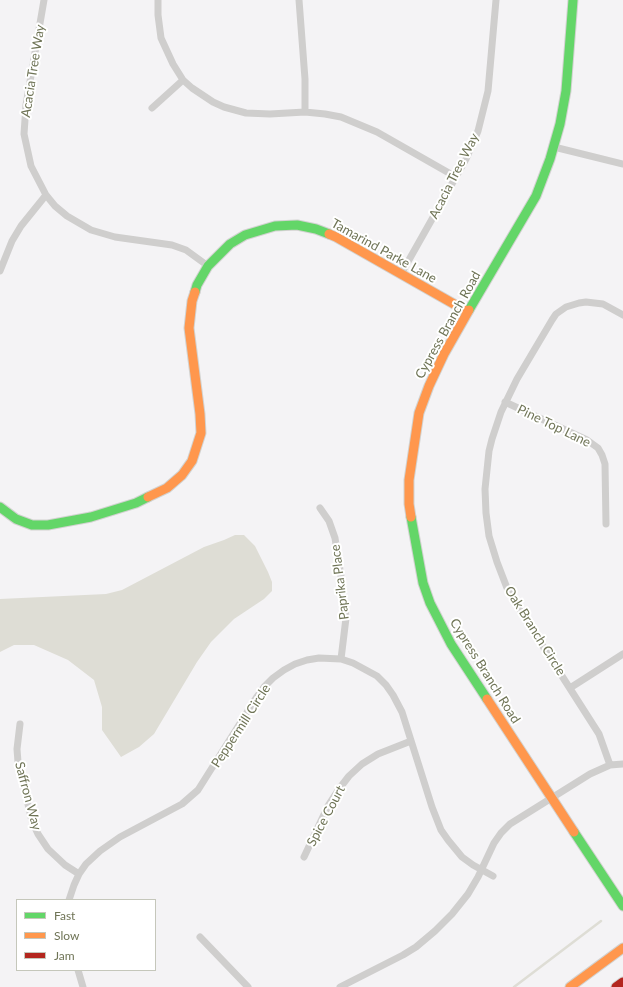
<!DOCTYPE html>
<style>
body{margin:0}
#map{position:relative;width:623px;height:987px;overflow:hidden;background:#f4f3f5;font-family:Lato,sans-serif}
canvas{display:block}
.legend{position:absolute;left:16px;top:899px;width:140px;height:72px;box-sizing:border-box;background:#fff;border:1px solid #c5c7bb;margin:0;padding:5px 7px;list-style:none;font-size:12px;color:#6f7456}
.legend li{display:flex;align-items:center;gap:8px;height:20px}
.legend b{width:20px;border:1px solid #c5c7bb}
</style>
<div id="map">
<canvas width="623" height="987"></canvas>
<ul class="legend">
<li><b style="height:5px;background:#63d668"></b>Fast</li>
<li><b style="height:5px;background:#ff974d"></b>Slow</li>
<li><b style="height:5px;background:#b3261e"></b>Jam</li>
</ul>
</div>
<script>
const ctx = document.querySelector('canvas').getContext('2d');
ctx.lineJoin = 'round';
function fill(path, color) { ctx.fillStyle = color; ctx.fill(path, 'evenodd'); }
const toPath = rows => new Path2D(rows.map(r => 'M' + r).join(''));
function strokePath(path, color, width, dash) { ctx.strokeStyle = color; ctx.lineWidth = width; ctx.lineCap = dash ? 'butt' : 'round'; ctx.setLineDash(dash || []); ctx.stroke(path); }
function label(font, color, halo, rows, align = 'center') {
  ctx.font = font + ' Lato,sans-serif'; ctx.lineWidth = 4; ctx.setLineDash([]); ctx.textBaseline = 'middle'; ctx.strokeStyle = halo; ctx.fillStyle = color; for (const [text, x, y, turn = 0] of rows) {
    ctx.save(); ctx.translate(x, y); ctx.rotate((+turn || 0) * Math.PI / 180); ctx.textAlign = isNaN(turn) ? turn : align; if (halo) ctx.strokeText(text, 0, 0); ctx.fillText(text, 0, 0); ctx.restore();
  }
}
fill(toPath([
 [235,535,244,535,255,546,268,572,272,582,272,591,264,599,234,619,211,642,197,662,154,734,139,747,121,757,102,730,102,707,94,680,68,660,34,645,14,645,0,652,0,599,106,594,122,590,204,547,224,540]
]), '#deddd5');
strokePath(toPath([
 [514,987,601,921]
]), '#deddd5', 2.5);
const fast = toPath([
 [195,292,197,285,208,266,230,244,245,235,275,226,297,225,316,229,329,234],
 [469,310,536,196,550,159,560,124,566,91,573,0],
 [0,507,16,519,32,525,48,525,91,517,136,503,148,497],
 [411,517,423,583,430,603,451,644,487,699],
 [574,832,623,906]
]);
const slow = toPath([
 [329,234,336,237,468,312],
 [148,497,167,488,182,475,192,461,201,433,200,414,189,328,192,301,195,292],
 [411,517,409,504,409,480,419,413,429,386,444,354,469,310],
 [487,699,574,832],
 [570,987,623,948]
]);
const jam = toPath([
 [616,987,623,982]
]);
strokePath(fast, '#d2d2d0', 11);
strokePath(slow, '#d2d2d0', 11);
strokePath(jam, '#d2d2d0', 11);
strokePath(toPath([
 [44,0,26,105,24,134,31,166,46,195,55,206,67,216,91,230,115,237,172,245,186,250,208,266],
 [158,0,158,15,161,38,173,64,183,80,192,88,213,102,224,107,246,113,270,114,305,112,325,114,341,117,377,132,456,177],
 [299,0,305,79,305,112],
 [152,108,183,80],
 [554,147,623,164],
 [0,271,12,241,21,226,46,195],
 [401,274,466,159,478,131,488,91,496,0],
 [505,402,587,440,598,448,602,455,605,464,606,524],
 [320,508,329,521,335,538,342,583,346,618,341,659],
 [570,688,623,654],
 [20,724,17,749,18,762,32,821,38,834,48,849,65,865,79,874],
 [610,765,599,734,523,615,507,588,497,562,489,536,486,513,485,489,489,451,492,439,501,412,517,379,552,320,556,314,566,307,579,303,586,302,603,304,623,315],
 [304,857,328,806,339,789,349,776,362,764,378,754,411,741],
 [69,900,74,885,79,874,86,864,100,851,120,837,182,804,198,790,256,698,264,687,273,678,284,670,295,664,307,660,319,658,341,659,353,663,377,676,386,685,393,695,402,712,432,807,441,830,448,840,462,857,473,865,493,876],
 [200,937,248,987],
 [78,970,83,987],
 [340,987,403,955,416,947,435,931,452,914,468,894,478,877,494,843,501,833,510,824,590,774,610,765,623,764]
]), '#cfcecd', 7);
strokePath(fast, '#63d668', 9);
strokePath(slow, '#ff974d', 9);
strokePath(jam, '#b3261e', 9);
label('13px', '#6f7456', '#fff', [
 ["Acacia Tree Way",33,71,-81],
 ["Acacia Tree Way",454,176,-63],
 ["Tamarind Parke Lane",384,251,29],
 ["Cypress Branch Road",448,325,-61],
 ["Pine Top Lane",554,426,26],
 ["Paprika Place",340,582,-97],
 ["Oak Branch Circle",535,631,58],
 ["Cypress Branch Road",485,671,58],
 ["Peppermill Circle",241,726,-57],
 ["Saffron Way",28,796,75],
 ["Spice Court",326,816,-62]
]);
</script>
